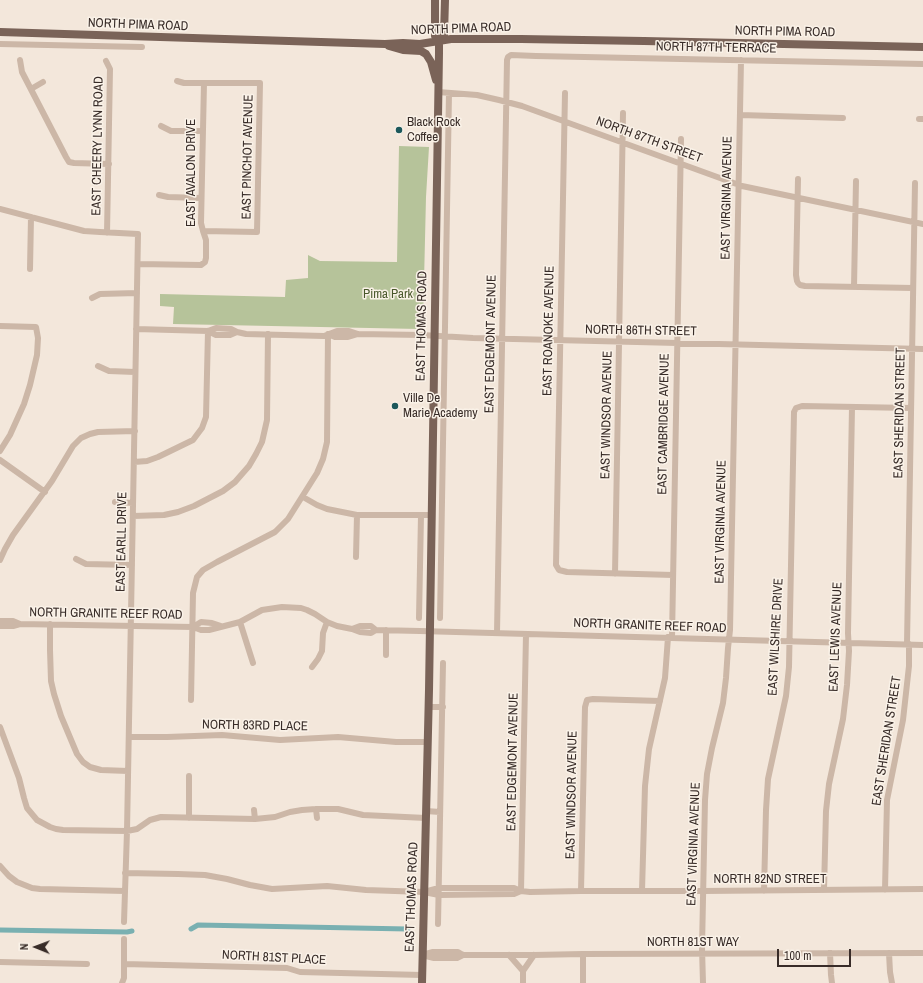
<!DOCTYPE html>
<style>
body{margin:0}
#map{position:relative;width:923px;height:983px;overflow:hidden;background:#f3e7db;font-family:"Archivo Narrow",sans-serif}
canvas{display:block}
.north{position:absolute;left:16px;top:927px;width:40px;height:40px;-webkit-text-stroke:3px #faf2e8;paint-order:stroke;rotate:271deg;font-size:11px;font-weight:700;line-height:16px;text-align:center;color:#382c28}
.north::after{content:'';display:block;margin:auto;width:14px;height:18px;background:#382c28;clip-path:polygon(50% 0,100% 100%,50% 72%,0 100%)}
.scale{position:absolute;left:777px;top:949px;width:74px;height:18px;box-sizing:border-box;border:2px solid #382c28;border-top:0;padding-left:5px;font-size:12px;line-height:14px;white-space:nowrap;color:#382c28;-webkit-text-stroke:3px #faf2e8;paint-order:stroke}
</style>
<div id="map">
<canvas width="923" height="983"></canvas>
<div class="north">N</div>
<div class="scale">100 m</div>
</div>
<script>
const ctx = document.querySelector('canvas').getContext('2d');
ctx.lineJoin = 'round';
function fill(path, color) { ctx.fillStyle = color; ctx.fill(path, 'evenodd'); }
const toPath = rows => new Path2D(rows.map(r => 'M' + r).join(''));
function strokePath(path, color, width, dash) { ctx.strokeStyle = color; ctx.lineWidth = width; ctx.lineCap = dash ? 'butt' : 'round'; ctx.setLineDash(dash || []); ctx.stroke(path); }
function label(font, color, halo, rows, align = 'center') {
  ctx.font = font + ' "Archivo Narrow",sans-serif'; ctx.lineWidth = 3; ctx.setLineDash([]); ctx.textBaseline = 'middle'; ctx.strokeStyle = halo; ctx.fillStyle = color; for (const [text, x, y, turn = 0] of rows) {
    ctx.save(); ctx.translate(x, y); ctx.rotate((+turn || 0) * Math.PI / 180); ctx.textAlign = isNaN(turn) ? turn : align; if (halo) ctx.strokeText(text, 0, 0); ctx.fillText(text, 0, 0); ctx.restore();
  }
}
fill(toPath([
 [399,146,429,147,426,197,423,324,422,327,419,329,173,324,174,307,160,306,160,294,285,297,286,280,308,278,308,255,320,261,397,262]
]), '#b6c39a');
strokePath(toPath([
 [191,929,198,925,408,929],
 [0,930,127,932,132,931]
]), '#79b0b1', 5);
strokePath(toPath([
 [0,44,142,47],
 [20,60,22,72,66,157,69,162,74,163,109,164],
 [106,61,110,69,107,233],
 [177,81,184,83,260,83,257,232,203,231],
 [31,89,43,82],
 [438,92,477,95,499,100,522,106,742,186,923,224],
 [565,93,556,565,559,570,567,572,673,575],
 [740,115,843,118],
 [919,119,923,119],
 [161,126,171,131,203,131],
 [798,179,796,275,797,281,798,283,800,285,805,286,913,288],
 [159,195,168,197,201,198],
 [0,209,84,231,100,232,138,234,127,831,124,922],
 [138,264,201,265,205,262,206,258,206,240,203,231,201,223,204,83],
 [30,269,31,217],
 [854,287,856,181],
 [92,298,100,294,137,293],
 [0,326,36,327,38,338,37,355,30,385,24,404,10,435,0,451],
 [136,329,208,331,216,328,231,329,237,332,246,334,324,336,337,331,349,331,358,334,422,335,473,338,923,349],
 [208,331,216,335,230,335,237,332],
 [328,334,335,337,348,337,358,334],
 [98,366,109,371,135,372],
 [0,460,45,492],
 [134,462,147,461,158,457,193,440,202,428,206,417,208,331],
 [303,497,317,505,327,509,357,515,432,515],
 [115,502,133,503],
 [133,516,164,515,178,512,194,506,223,491,235,482,249,466,256,454,262,442,267,420,268,334],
 [356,557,357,515],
 [76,559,86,564,132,565],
 [0,560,5,549,13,535,52,481,73,446,81,438,90,434,98,432,135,431],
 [615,574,623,113],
 [419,618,421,515],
 [440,618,449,93],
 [0,621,13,621,20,624,193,627,201,630,209,630,240,622,262,610,282,607,301,608,307,610,315,614,327,622,337,626,352,629,360,632,371,633,376,630,420,631,923,645],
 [240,622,253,663],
 [50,624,50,650,51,681,54,694,61,716,77,754,83,762,90,767,101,770,128,771],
 [0,626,13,626,20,624],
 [193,627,201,622,212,623,221,626],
 [352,629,360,626,371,626,376,630],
 [497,633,507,60,508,57,511,55,536,56,923,64],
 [672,638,681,139],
 [907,644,915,183],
 [386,655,386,630],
 [312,667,318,659,322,651,323,633,327,622],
 [191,700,193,593,197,577,203,570,217,562,275,532,288,519,317,473,323,459,327,442,328,334],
 [429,707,443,707],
 [0,727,19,778,24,798,27,808,37,820,50,827,56,829,63,830,127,831,137,829,150,820,161,817,255,819,275,817,290,812,302,810,316,809,338,809,363,815,426,818],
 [129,737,167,737,222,735,280,740,338,737,396,742,428,742],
 [316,809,317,818],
 [254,810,255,819],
 [426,811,440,812],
 [189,818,189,776],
 [0,866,9,876,17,882,32,888,40,889,125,891],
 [125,873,178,874,205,875,227,879,250,885,272,889,327,886,366,890,424,892,439,895,514,894,521,891],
 [824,890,826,811,829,784,843,719,847,685,849,651,848,633,852,407],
 [885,890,887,800,903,720,909,666,909,644],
 [521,891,526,634],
 [581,891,585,707,587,700,593,699,660,701],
 [642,891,645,786,649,749,665,678,668,637],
 [764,891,766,810,768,779,786,696,789,667,794,412,796,408,802,406,911,408],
 [424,892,439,888,514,888,521,891,530,892,581,891,703,891,923,889],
 [438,924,443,663],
 [830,953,831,975,832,983],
 [889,953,890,972,892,983],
 [583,954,583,983],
 [422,955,433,952,458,952,463,955,534,955,583,954,923,953],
 [422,955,434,958,457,958,463,955],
 [509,955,523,971],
 [0,962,87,964],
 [124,964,287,968,300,972,422,975],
 [122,983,124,978,124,939],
 [523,983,523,971,534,955],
 [703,983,702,948,705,800,707,774,712,748,723,703,726,678,728,648,730,630,741,60]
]), '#ccb7a7', 6);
strokePath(toPath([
 [0,32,385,44,403,43,420,44,451,39,521,39,644,41,923,47],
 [439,42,444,35,445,0],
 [389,46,403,50,421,51,426,54,431,62,436,80],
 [422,983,429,690,439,53,439,42,435,36,435,0]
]), '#7a6358', 8);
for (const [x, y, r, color] of [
 [399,130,4,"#1b585b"],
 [395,406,4,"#1b585b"]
]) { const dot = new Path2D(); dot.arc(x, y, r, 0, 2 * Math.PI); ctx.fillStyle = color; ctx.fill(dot); strokePath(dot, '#faf2e8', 1.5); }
label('13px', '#382c28', '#faf2e8', [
 ["NORTH PIMA ROAD",138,25,2],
 ["NORTH PIMA ROAD",461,29,-2],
 ["NORTH PIMA ROAD",785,32,1],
 ["NORTH 87TH TERRACE",716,48,1],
 ["NORTH 87TH STREET",649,140,20],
 ["EAST CHEERY LYNN ROAD",98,146,-89],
 ["EAST PINCHOT AVENUE",248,157,-89],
 ["EAST AVALON DRIVE",192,173,-90],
 ["EAST VIRGINIA AVENUE",727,198,-89],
 ["EAST THOMAS ROAD",422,326,-89],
 ["EAST ROANOKE AVENUE",549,331,-89],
 ["NORTH 86TH STREET",641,331,1],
 ["EAST EDGEMONT AVENUE",491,344,-89],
 ["EAST SHERIDAN STREET",900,413,-89],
 ["EAST WINDSOR AVENUE",607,415,-89],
 ["EAST CAMBRIDGE AVENUE",664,424,-89],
 ["EAST VIRGINIA AVENUE",721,522,-89],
 ["EAST EARLL DRIVE",122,542,-89],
 ["NORTH GRANITE REEF ROAD",106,614,1],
 ["NORTH GRANITE REEF ROAD",650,626,2],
 ["EAST WILSHIRE DRIVE",776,637,-87],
 ["EAST LEWIS AVENUE",836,637,-88],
 ["NORTH 83RD PLACE",255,726,1],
 ["EAST SHERIDAN STREET",887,741,-81],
 ["EAST EDGEMONT AVENUE",513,762,-89],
 ["EAST WINDSOR AVENUE",572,795,-89],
 ["EAST VIRGINIA AVENUE",694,844,-88],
 ["NORTH 82ND STREET",770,880],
 ["EAST THOMAS ROAD",412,897,-88],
 ["NORTH 81ST WAY",693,943],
 ["NORTH 81ST PLACE",274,958,3]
]);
label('13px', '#382c28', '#faf2e8', [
 ["Black Rock",407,123],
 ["Coffee",407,138],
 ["Ville De",403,399],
 ["Marie Academy",403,414]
], 'left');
label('13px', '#48572a', '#faf2e8', [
 ["Pima Park",388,295]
]);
</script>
